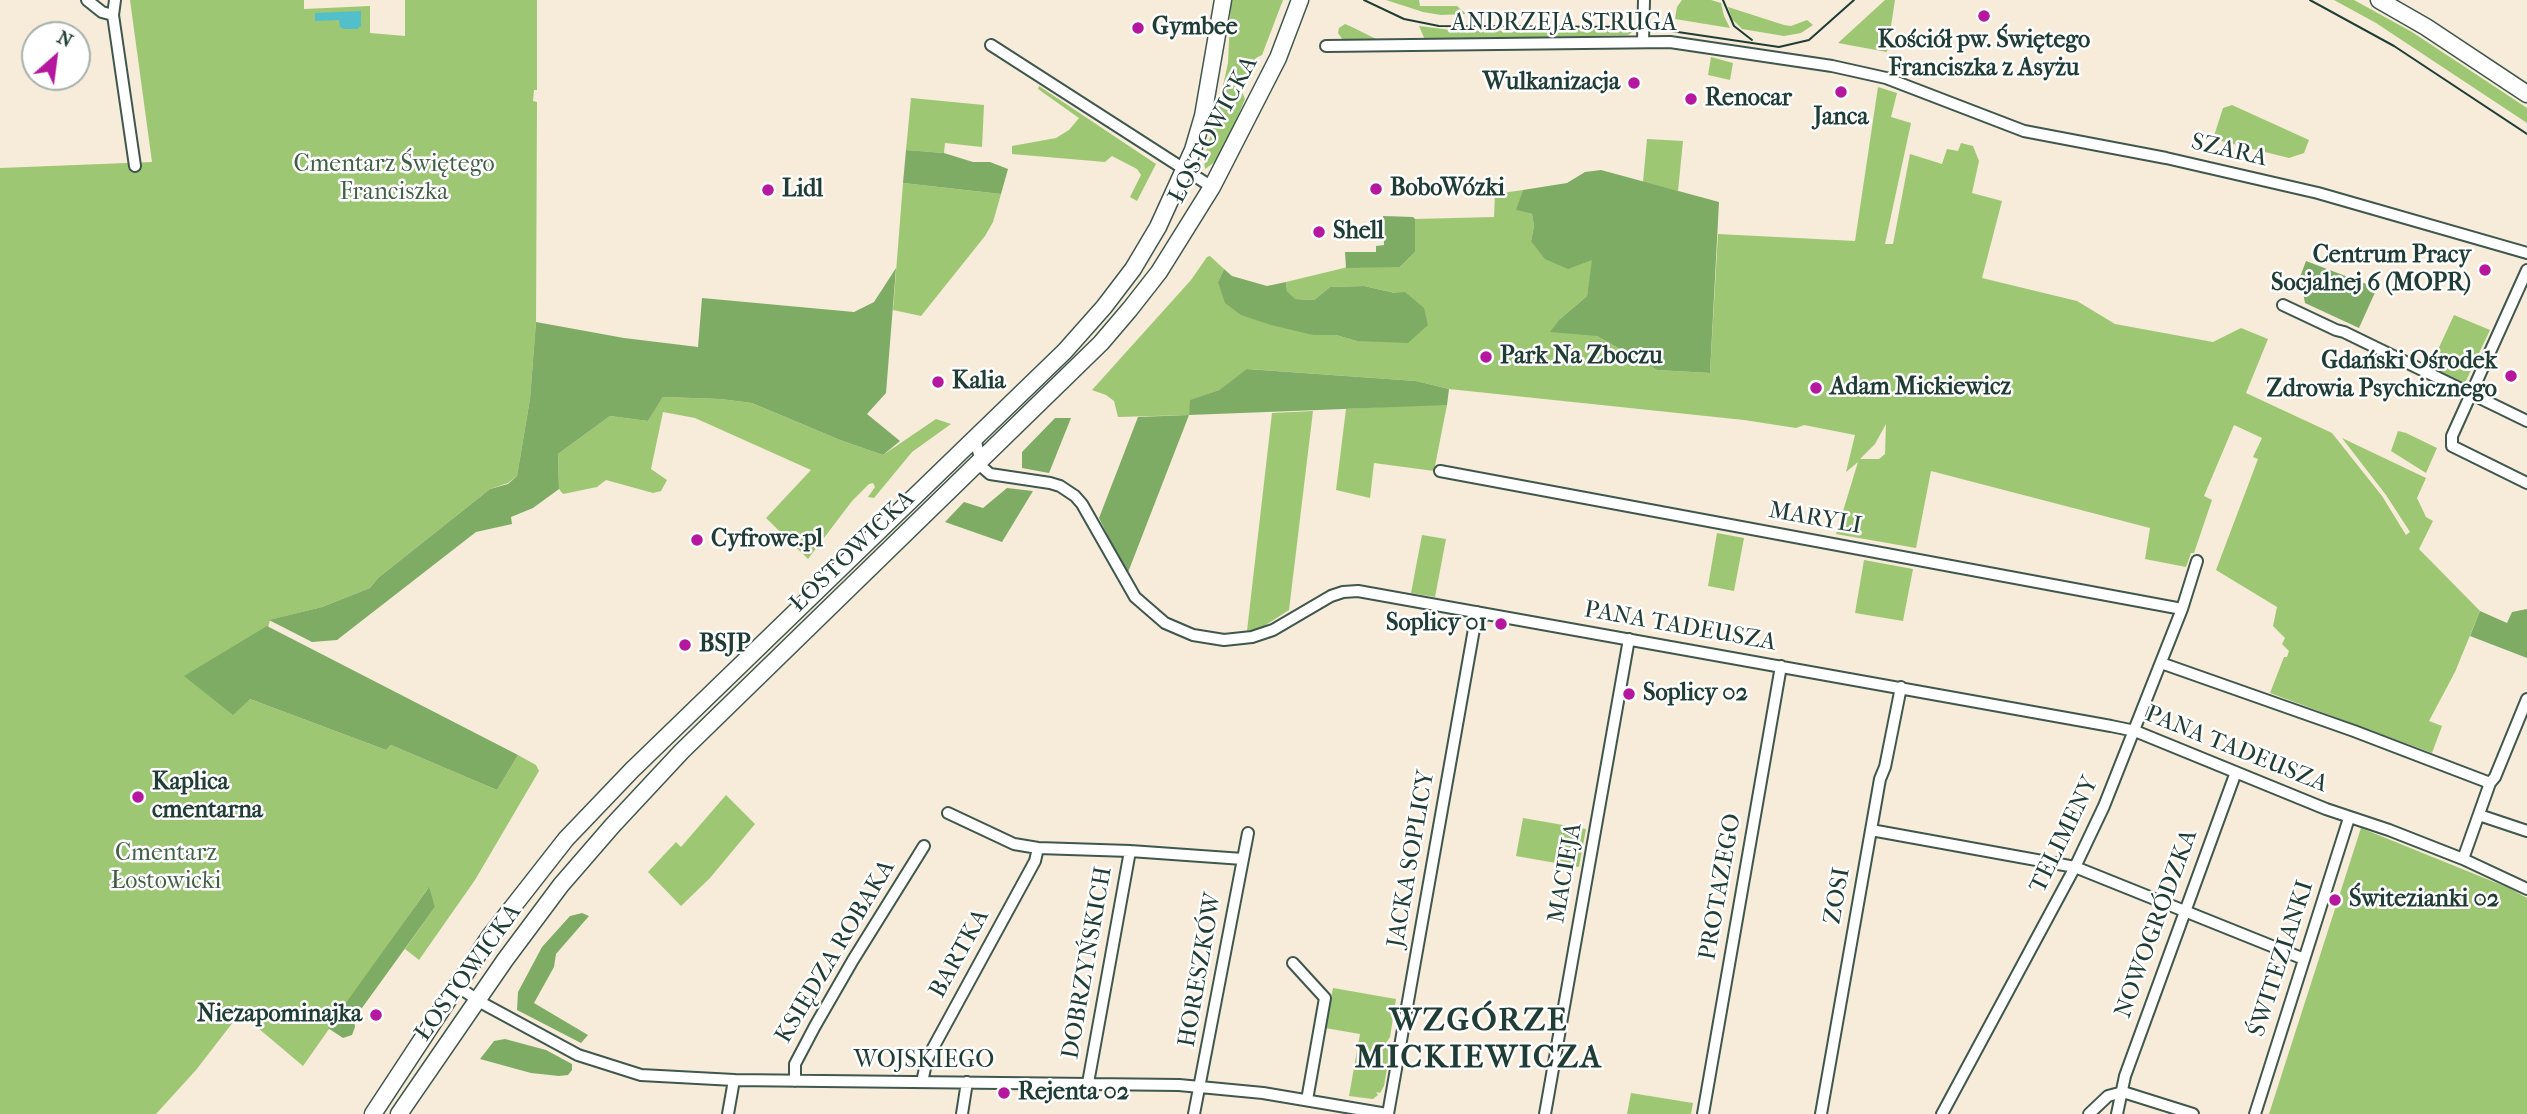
<!DOCTYPE html>
<meta charset="utf-8">
<style>
body{margin:0}
#map{position:relative;width:2527px;height:1114px;overflow:hidden;background:#f7ebd9;font-family:"IM FELL French Canon",serif}
canvas{display:block}
.north{position:absolute;left:21px;top:21px;width:70px;height:70px;box-sizing:border-box;background:#fff;border:2px solid #a5b1ae;border-radius:50%;rotate:28deg;font-size:19px;font-weight:700;line-height:28px;text-align:center;color:#1f3d34}
.north::after{content:'';display:block;margin:auto;width:24px;height:32px;background:#b5179e;clip-path:polygon(50% 0,100% 100%,50% 72%,0 100%)}
</style>
<div id="map">
<canvas width="2527" height="1114"></canvas>
<div class="north">N</div>
</div>
<script>
const ctx = document.querySelector('canvas').getContext('2d');
ctx.lineJoin = 'round';
function fill(path, color) { ctx.fillStyle = color; ctx.fill(path, 'evenodd'); }
const toPath = rows => new Path2D(rows.map(r => 'M' + r).join(''));
function strokePath(path, color, width, dash) { ctx.strokeStyle = color; ctx.lineWidth = width; ctx.lineCap = dash ? 'butt' : 'round'; ctx.setLineDash(dash || []); ctx.stroke(path); }
function label(font, color, halo, rows, align = 'center') {
  ctx.font = font + ' "IM FELL French Canon",serif'; ctx.lineWidth = 5; ctx.setLineDash([]); ctx.textBaseline = 'middle'; ctx.strokeStyle = halo; ctx.fillStyle = color; for (const [text, x, y, turn = 0] of rows) {
    ctx.save(); ctx.translate(x, y); ctx.rotate((+turn || 0) * Math.PI / 180); ctx.textAlign = isNaN(turn) ? turn : align; if (halo) ctx.strokeText(text, 0, 0); ctx.fillText(text, 0, 0); ctx.restore();
  }
}
fill(toPath([
 [130,0,304,0,304,9,370,6,370,33,405,36,405,0,537,0,537,90,534,90,533,101,537,102,536,322,530,399,517,476,508,483,490,489,378,578,370,588,322,607,270,620,250,699,386,750,391,745,497,790,518,755,536,765,539,771,475,880,419,960,405,949,435,907,428,888,303,1066,245,1017,240,1016,237,1017,196,1070,156,1114,0,1114,0,168,152,162],
 [1231,0,1283,0,1262,55,1256,58,1242,92,1245,99,1235,123,1216,161,1205,169,1204,158,1217,113,1228,63],
 [1386,0,1419,0,1420,6,1457,6,1466,14,1441,15,1423,12],
 [1682,0,1711,0,1721,3,1724,16,1730,28,1675,19,1677,7],
 [1885,0,1895,0,1887,52,1838,43],
 [2334,0,2354,0,2412,32,2527,108,2527,123,2376,23],
 [1728,7,1784,25,1791,26,1807,20,1813,25,1801,33,1784,36,1742,29,1732,19],
 [1345,24,1352,27,1378,40,1343,40,1338,33,1339,28],
 [1419,26,1459,31,1637,29,1628,35,1425,40],
 [1711,57,1733,63,1730,80,1708,75],
 [1039,86,1156,164,1137,201,1130,197,1141,175,1137,169,1112,156,1105,162,1012,154,1012,146,1056,138,1069,130,1079,118,1038,89],
 [1878,87,1897,93,1891,117,1911,123,1885,244,1893,244,1910,154,1942,164,1947,149,1958,151,1961,143,1973,146,1979,161,1972,193,2002,201,1982,278,2077,301,2115,324,2213,342,2241,328,2268,339,2246,393,2332,433,2382,496,2406,535,2410,532,2386,495,2342,438,2426,478,2417,498,2426,517,2433,521,2419,549,2480,611,2455,672,2429,721,2442,726,2432,753,2270,693,2284,657,2287,657,2289,651,2282,644,2285,638,2273,626,2277,607,2216,570,2258,459,2253,457,2262,438,2234,425,2204,496,2212,500,2194,553,2191,553,2186,567,2145,559,2150,528,1931,471,1916,548,1836,534,1858,462,1846,472,1855,435,1804,425,1796,428,1744,420,1449,389,1416,381,1248,369,1219,390,1191,400,1189,415,1118,417,1114,401,1106,395,1092,390,1191,280,1207,257,1210,256,1224,269,1218,282,1313,335,1336,335,1357,341,1418,332,1428,324,1395,293,1364,286,1330,287,1314,300,1294,299,1287,291,1286,282,1348,267,1400,267,1415,252,1415,219,1494,217,1495,194,1523,190,1517,210,1532,214,1534,226,1531,241,1593,260,1587,296,1560,319,1597,336,1657,370,1710,373,1718,234,1855,241],
 [1886,424,1885,454,1879,459,1860,459,1875,444],
 [911,98,984,105,982,147,945,143,944,153,906,150],
 [2232,105,2309,140,2304,153,2289,158,2213,139,2223,108],
 [1647,139,1683,141,1678,191,1643,182],
 [903,183,1001,194,993,222,985,236,921,316,893,310],
 [2454,315,2490,330,2465,383,2430,367],
 [663,397,721,399,752,403,840,440,883,455,936,419,951,424,912,452,874,498,868,497,875,487,873,483,869,484,852,501,808,559,766,518,811,470,695,418,663,412,651,469,667,480,661,491,653,493,606,480,597,487,563,494,559,489,558,454,610,416,648,421],
 [1434,404,1447,405,1434,471,1374,463,1370,498,1336,490,1346,409],
 [1313,411,1289,610,1261,628,1247,631,1272,413],
 [2398,431,2406,433,2437,448,2426,473,2391,451],
 [1717,533,1744,538,1734,591,1708,586],
 [1422,535,1446,539,1435,597,1411,593],
 [1864,560,1913,569,1903,621,1855,613],
 [726,795,755,824,710,878,681,906,648,872,676,842,681,847],
 [1523,818,1586,829,1579,867,1516,856],
 [2361,828,2509,888,2527,898,2527,1114,2269,1114],
 [1333,988,1396,999,1390,1037,1386,1043,1391,1046,1384,1086,1380,1093,1376,1092,1378,1095,1373,1099,1349,1096,1360,1034,1325,1028],
 [1631,1093,1693,1103,1691,1114,1627,1114]
]), '#9ec773');
fill(toPath([
 [906,150,944,153,973,162,990,162,1008,169,1001,194,903,183],
 [1601,170,1719,202,1710,373,1657,370,1597,336,1550,332,1560,319,1587,296,1592,260,1568,269,1545,259,1531,241,1534,226,1532,214,1516,210,1523,190,1567,183,1585,172],
 [1383,216,1413,217,1415,219,1415,252,1400,267,1346,268,1345,252,1376,252,1376,246,1384,245],
 [2306,261,2377,288,2359,328,2305,303,2300,277],
 [896,268,886,393,867,414,900,441,883,455,840,440,752,403,721,399,663,397,648,421,610,416,558,454,559,489,533,508,511,517,512,524,476,532,337,640,312,642,269,620,322,607,370,588,378,578,490,489,508,484,517,476,530,399,536,322,624,338,698,347,702,298,854,312,874,302],
 [1224,269,1232,276,1267,286,1286,282,1287,291,1295,299,1314,300,1330,287,1364,286,1395,293,1405,292,1424,308,1428,325,1408,343,1357,341,1336,335,1313,335,1271,325,1241,315,1225,303,1218,282],
 [1247,369,1416,381,1449,389,1447,405,1189,415,1127,575,1099,518,1138,417,1189,415,1190,400,1219,390],
 [1055,418,1071,418,1049,473,1022,468,1022,452],
 [1007,488,1033,491,1002,542,945,522,964,502,983,508],
 [2527,609,2527,658,2470,636,2480,611,2507,623,2512,612],
 [267,626,518,755,497,790,391,745,386,750,250,699,233,715,184,676],
 [429,887,435,907,354,1019,355,1027,352,1035,343,1038,328,1028],
 [582,913,589,916,556,954,554,967,534,1003,588,1035,581,1043,517,1010,518,992,542,947,570,916],
 [505,1039,546,1050,572,1064,572,1070,568,1075,559,1076,531,1073,480,1059,494,1041]
]), '#7eac65');
fill(toPath([
 [361,11,361,26,357,29,344,29,340,27,339,20,315,21,315,13]
]), '#52bfcb');
const street = toPath([
 [87,0,102,12,113,15],
 [115,0,113,15,135,166],
 [1643,41,1644,0],
 [991,45,1212,187],
 [1326,46,1670,42,1832,66,1886,78,2024,131,2166,158,2318,193,2527,253],
 [2527,270,2452,436,2452,446,2527,483],
 [2283,305,2336,330,2344,332,2527,421],
 [975,438,982,467,990,474,1050,483,1060,486,1075,496,1082,504,1135,597,1165,623,1193,635,1224,640,1252,637,1273,630,1331,596,1343,592,1358,591,2111,726,2135,731,2326,809,2389,830,2463,859,2527,889],
 [1440,471,2182,609],
 [2161,663,2354,731,2490,783],
 [948,813,1014,844,1038,848,1130,851,1243,859],
 [2479,815,2527,831],
 [1871,830,2075,867,2304,959],
 [2463,859,2490,783,2495,777,2527,699],
 [1293,963,1325,998,1307,1100],
 [457,986,482,1003,578,1055,641,1075,734,1080,1179,1085,1263,1093,1387,1114],
 [795,1081,795,1064,815,1026,853,960,924,846],
 [922,1082,927,1059,1035,861,1038,848],
 [1088,1083,1130,851],
 [728,1114,734,1080],
 [962,1114,967,1082],
 [1194,1114,1248,833],
 [1388,1114,1477,612],
 [1545,1114,1629,639],
 [1703,1114,1781,666],
 [1821,1114,1880,779,1885,767,1901,687],
 [1942,1114,2075,867,2104,806,2182,609,2197,561],
 [2089,1114,2108,1096,2123,1092,2193,1114],
 [2117,1114,2125,1076,2236,772],
 [2255,1114,2349,818]
]);
const secondary = toPath([
 [2379,0,2426,27,2527,94],
 [373,1114,490,936,566,839,632,770,1065,351,1104,307,1133,269,1158,227,1193,150,1203,116,1223,0],
 [399,1114,505,960,561,885,613,825,682,751,1101,343,1130,309,1159,272,1212,187,1278,58,1300,0]
]);
strokePath(street, '#3f574d', 14);
strokePath(secondary, '#3f574d', 19);
strokePath(street, '#fff', 10);
strokePath(secondary, '#fff', 16);
strokePath(toPath([
 [1364,0,1404,19,1439,26,1644,27,1779,47,1809,40,1854,0],
 [1723,0,1734,26,1752,40],
 [2310,0,2394,46,2527,134]
]), '#1f3d34', 2);
for (const [x, y, r, color] of [
 [1984,16,7,"#b5179e"],
 [1138,28,7,"#b5179e"],
 [1634,83,7,"#b5179e"],
 [1841,92,7,"#b5179e"],
 [1691,99,7,"#b5179e"],
 [1376,189,7,"#b5179e"],
 [768,190,7,"#b5179e"],
 [1319,232,7,"#b5179e"],
 [2485,270,7,"#b5179e"],
 [1486,357,7,"#b5179e"],
 [2511,376,7,"#b5179e"],
 [938,382,7,"#b5179e"],
 [1816,388,7,"#b5179e"],
 [697,540,7,"#b5179e"],
 [1501,624,7,"#b5179e"],
 [685,645,7,"#b5179e"],
 [1629,694,7,"#b5179e"],
 [138,797,7,"#b5179e"],
 [2335,900,7,"#b5179e"],
 [376,1015,7,"#b5179e"],
 [1004,1093,7,"#b5179e"]
]) { const dot = new Path2D(); dot.arc(x, y, r, 0, 2 * Math.PI); ctx.fillStyle = color; ctx.fill(dot); strokePath(dot, '#fff', 2.5); }
label('24px', '#1f3d34', '#fff', [
 ["ANDRZEJA STRUGA",1564,24],
 ["ŁOSTOWICKA",1214,130,-62],
 ["SZARA",2229,151,13],
 ["MARYLI",1815,519,10],
 ["ŁOSTOWICKA",853,552,-44],
 ["PANA TADEUSZA",1680,627,10],
 ["PANA TADEUSZA",2236,750,22],
 ["TELIMENY",2065,835,-64],
 ["JACKA SOPLICY",1412,859,-80],
 ["MACIEJA",1566,873,-80],
 ["PROTAZEGO",1721,887,-80],
 ["ZOSI",1838,896,-80],
 ["NOWOGRÓDZKA",2157,924,-70],
 ["KSIĘDZA ROBAKA",836,952,-59],
 ["BARTKA",960,954,-61],
 ["ŚWITEZIANKI",2282,959,-72],
 ["DOBRZYŃSKICH",1088,963,-80],
 ["HORESZKÓW",1201,970,-80],
 ["ŁOSTOWICKA",469,973,-54],
 ["WOJSKIEGO",924,1061]
]);
label('bold 24px', '#1f3d34', '#fff', [
 ["Gymbee",1152,28],
 ["Kościół pw. Świętego",1984,41,"center"],
 ["Franciszka z Asyżu",1984,69,"center"],
 ["Wulkanizacja",1620,83,"right"],
 ["Renocar",1705,99],
 ["Janca",1841,118,"center"],
 ["BoboWózki",1390,189],
 ["Lidl",782,190],
 ["Shell",1333,232],
 ["Centrum Pracy",2471,256,"right"],
 ["Socjalnej 6 (MOPR)",2471,284,"right"],
 ["Park Na Zboczu",1500,357],
 ["Gdański Ośrodek",2497,362,"right"],
 ["Zdrowia Psychicznego",2497,390,"right"],
 ["Kalia",952,382],
 ["Adam Mickiewicz",1830,388],
 ["Cyfrowe.pl",711,540],
 ["Soplicy 01",1487,624,"right"],
 ["BSJP",699,645],
 ["Soplicy 02",1643,694],
 ["Kaplica",152,783],
 ["cmentarna",152,811],
 ["Świtezianki 02",2349,900],
 ["Niezapominajka",362,1015,"right"],
 ["Rejenta 02",1018,1093]
], 'left');
label('24px', '#3f6044', '#fff', [
 ["Cmentarz Świętego",394,165],
 ["Franciszka",394,193],
 ["Cmentarz",166,854],
 ["Łostowicki",166,882]
]);
ctx.letterSpacing = '2px';
label('bold 32px', '#1f3d34', '#fff', [
 ["WZGÓRZE",1479,1022],
 ["MICKIEWICZA",1479,1059]
]);
ctx.letterSpacing = '0px';
</script>
